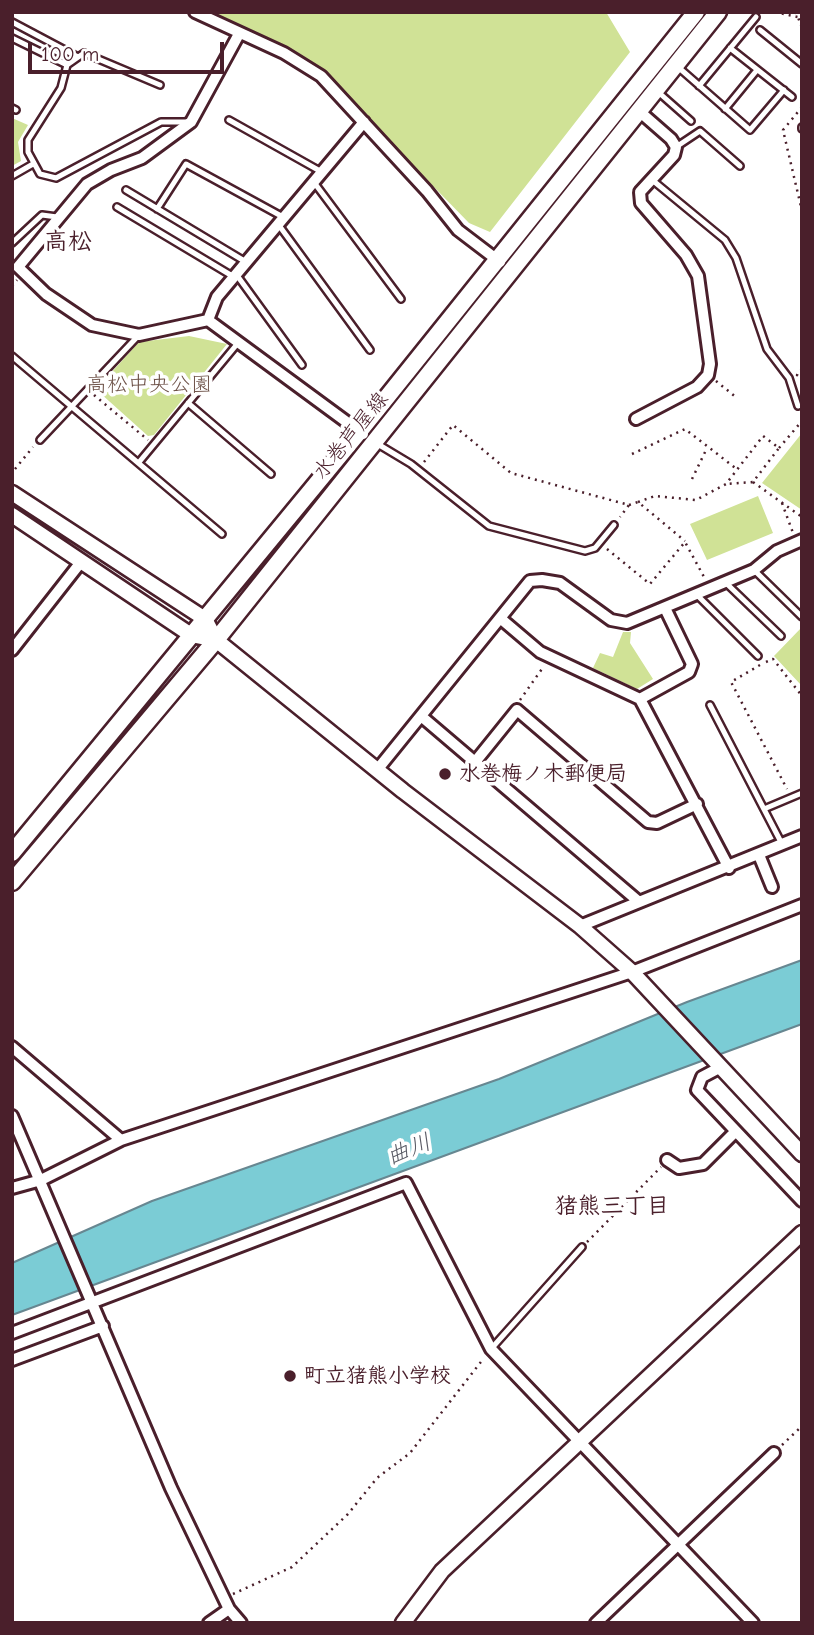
<!DOCTYPE html>
<meta charset="utf-8">
<style>
body{margin:0}
#map{position:relative;width:814px;height:1635px;overflow:hidden;background:#fff;font-family:"Comic Neue",sans-serif}
canvas{display:block}
.frame{position:absolute;inset:0;border:14px solid #4a1f2b;pointer-events:none}
.scale{position:absolute;left:28px;top:42px;width:196px;height:32px;box-sizing:border-box;border:4px solid #4a1f2b;border-top:0;padding-left:9px;font-size:21px;line-height:24px;white-space:nowrap;color:#4a1f2b;-webkit-text-stroke:5px #fff;paint-order:stroke}
</style>
<div id="map">
<canvas width="814" height="1635"></canvas>
<div class="frame"></div>
<div class="scale">100 m</div>
</div>
<script>
const ctx = document.querySelector('canvas').getContext('2d');
ctx.lineJoin = 'round';
function fill(path, color) { ctx.fillStyle = color; ctx.fill(path, 'evenodd'); }
const toPath = rows => new Path2D(rows.map(r => 'M' + r).join(''));
function strokePath(path, color, width, dash) { ctx.strokeStyle = color; ctx.lineWidth = width; ctx.lineCap = dash ? 'butt' : 'round'; ctx.setLineDash(dash || []); ctx.stroke(path); }
function label(font, color, halo, rows, align = 'center') {
  ctx.font = font + ' "Comic Neue","Klee One",sans-serif'; ctx.lineWidth = 7; ctx.setLineDash([]); ctx.textBaseline = 'middle'; ctx.strokeStyle = halo; ctx.fillStyle = color; for (const [text, x, y, turn = 0] of rows) {
    ctx.save(); ctx.translate(x, y); ctx.rotate((+turn || 0) * Math.PI / 180); ctx.textAlign = isNaN(turn) ? turn : align; if (halo) ctx.strokeText(text, 0, 0); ctx.fillText(text, 0, 0); ctx.restore();
  }
}
fill(toPath([
 [208,12,606,12,630,52,490,232,469,223,358,109,325,71,287,47],
 [12,118,28,125,18,142,21,161,12,166],
 [189,336,227,344,154,435,148,436,100,393,100,385,139,342],
 [802,433,802,510,762,483],
 [758,496,773,533,707,560,690,524],
 [802,627,802,684,801,685,774,656],
 [623,632,631,632,630,643,653,679,637,689,593,668,600,653,613,657]
]), '#d0e296');
const water = toPath([
 [802,960,802,1024,12,1315,12,1263,152,1201,499,1079,687,1002,802,960]
]);
fill(water, '#7bccd5');
strokePath(water, '#678791', 2);
const service = toPath([
 [12,22,78,57],
 [760,30,802,64],
 [12,38,67,65,61,88,28,140,28,152,40,174,56,178,161,122,188,122],
 [730,48,792,97],
 [67,65,84,53,160,85],
 [678,67,750,130,784,90],
 [699,86,756,17],
 [657,91,691,121],
 [12,108,16,110],
 [725,109,757,70],
 [229,120,320,171],
 [802,127,802,129],
 [676,147,700,131,740,166],
 [12,176,33,164],
 [651,179,725,240,736,258,767,349,789,378,798,406],
 [313,181,401,299],
 [126,190,246,262],
 [117,207,234,277],
 [157,209,186,164,283,217],
 [278,224,370,350],
 [12,243,42,215,57,217],
 [236,274,302,365],
 [12,356,222,534],
 [188,403,271,474],
 [40,440,139,335],
 [376,443,411,464,489,526,585,551,595,548,614,525],
 [140,461,238,343],
 [754,570,802,617],
 [726,583,781,636],
 [697,595,758,656],
 [710,705,782,844],
 [764,809,802,793],
 [491,1349,582,1247]
]);
const minor = toPath([
 [195,12,284,53,321,76,427,191,458,230,500,262],
 [208,320,139,335,92,325,46,294,18,267,87,184,111,170,142,158,191,122,239,34],
 [636,419,697,387,708,375,710,364,698,276,686,255,641,203,640,192,674,155,676,147,671,139,639,111],
 [363,434,208,320,217,297,364,122],
 [500,618,540,652,640,699,729,868],
 [12,650,81,562],
 [640,699,689,672,692,664,665,608],
 [421,716,638,901],
 [475,762,517,710,648,822,657,823,697,804],
 [377,770,530,581,542,580,560,583,611,620,627,623,754,570,777,551,802,540],
 [759,855,772,887],
 [580,926,802,836],
 [12,1047,121,1140],
 [719,1068,702,1077,697,1090,802,1201],
 [12,1116,171,1488,229,1609,241,1623],
 [667,1160,679,1168,703,1164,735,1132],
 [12,1188,41,1180,121,1140,632,972,802,905],
 [12,1333,406,1183,491,1349,753,1623],
 [12,1360,103,1326],
 [209,1623,229,1609],
 [596,1623,774,1453]
]);
const tertiary = toPath([
 [12,493,205,619,216,640,403,791,580,926,632,972,802,1154],
 [12,515,191,635,216,640],
 [403,1623,442,1571,802,1233]
]);
const secondary = toPath([
 [12,853,359,432,696,12],
 [12,882,216,640,718,12]
]);
strokePath(service, '#4a1f2b', 10);
strokePath(minor, '#4a1f2b', 16);
strokePath(tertiary, '#4a1f2b', 19);
strokePath(secondary, '#4a1f2b', 21);
strokePath(toPath([
 [775,12,802,18],
 [796,12,802,28],
 [802,107,783,130,802,211],
 [12,286,17,280],
 [802,369,797,375,802,379],
 [716,381,737,398],
 [94,395,148,440],
 [779,448,802,421],
 [632,454,685,429,738,470],
 [424,462,453,425,511,473,629,505,620,517],
 [15,469,33,447],
 [692,479,707,448],
 [753,482,802,517],
 [638,502,655,496,696,500,726,484,763,436,779,448,753,482,726,484],
 [782,503,793,533],
 [629,505,638,502,685,541],
 [607,549,650,584,685,542,704,577],
 [766,662,773,659,802,696],
 [760,665,731,682,787,789],
 [520,700,544,666],
 [587,1242,661,1167],
 [782,1445,802,1426],
 [233,1594,292,1567,348,1514,377,1478,410,1453,484,1358]
]), '#4a1f2b', 2.5, [2, 5]);
strokePath(service, '#fff', 5);
strokePath(minor, '#fff', 10);
strokePath(tertiary, '#fff', 14);
strokePath(secondary, '#fff', 16);
for (const [x, y, r, color] of [
 [445,774,7,"#4a1f2b"],
 [290,1376,7,"#4a1f2b"]
]) { const dot = new Path2D(); dot.arc(x, y, r, 0, 2 * Math.PI); ctx.fillStyle = color; ctx.fill(dot); strokePath(dot, '#fff', 2.5); }
label('21px', '#6c5046', '#fff', [
 ["高松中央公園",149,385]
]);
label('21px', '#4a1f2b', '#fff', [
 ["水巻芦屋線",351,436,-51]
]);
label('bold 21px', '#4a1f2b', '#fff', [
 ["水巻梅ノ木郵便局",459,774],
 ["町立猪熊小学校",304,1376]
], 'left');
label('italic 23px', '#5b5c66', '#fff', [
 ["曲川",409,1150,-22]
]);
label('bold 23px', '#4a1f2b', '#fff', [
 ["猪熊三丁目",612,1206]
]);
label('bold 24px', '#4a1f2b', '#fff', [
 ["高松",68,242]
]);
</script>
